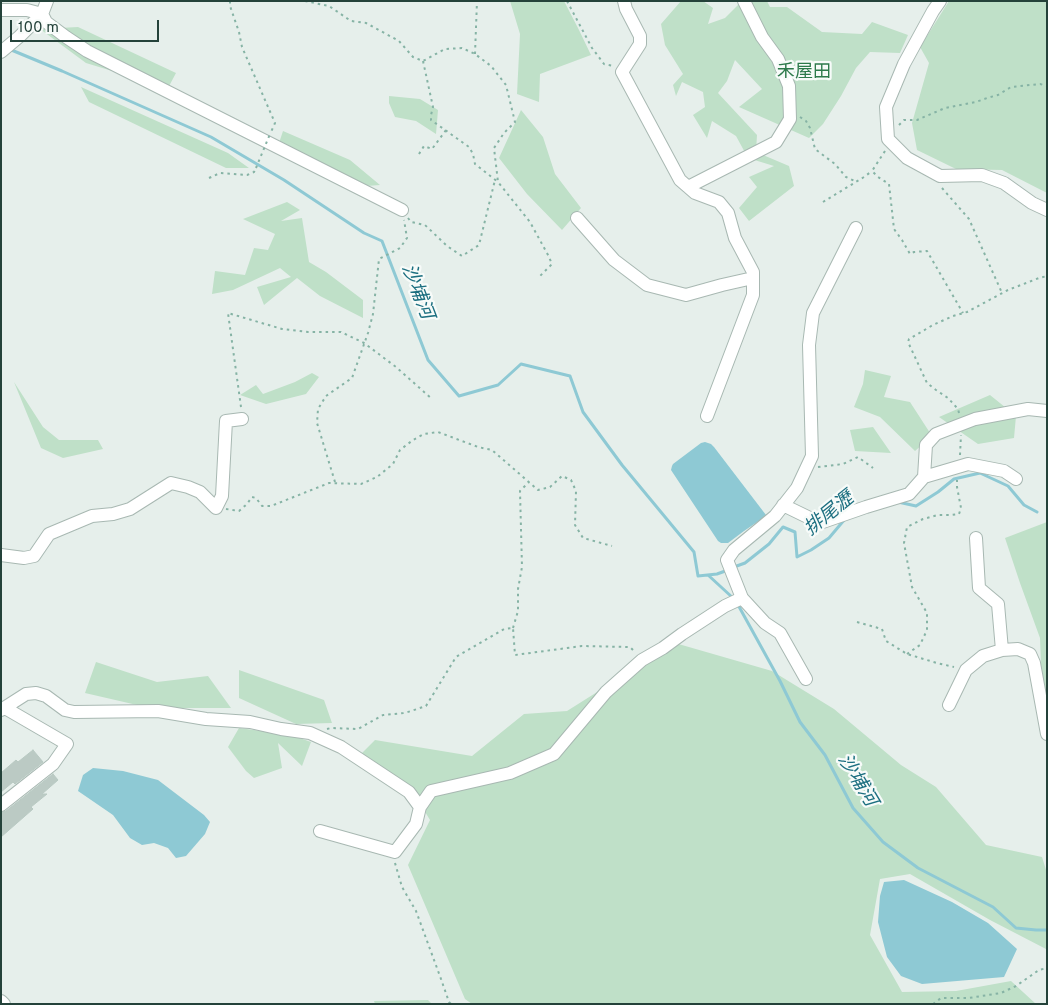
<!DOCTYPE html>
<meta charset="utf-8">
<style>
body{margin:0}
#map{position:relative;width:1048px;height:1005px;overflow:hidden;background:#e6efeb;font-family:Overpass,sans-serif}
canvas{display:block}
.frame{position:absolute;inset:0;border:2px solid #24423a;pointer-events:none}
.scale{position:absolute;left:10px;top:20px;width:149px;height:22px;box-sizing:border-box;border:2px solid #24423a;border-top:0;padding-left:6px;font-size:15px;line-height:18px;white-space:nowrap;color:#24423a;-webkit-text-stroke:4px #f7fbf9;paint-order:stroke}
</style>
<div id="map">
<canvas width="1048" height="1005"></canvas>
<div class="frame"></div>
<div class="scale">100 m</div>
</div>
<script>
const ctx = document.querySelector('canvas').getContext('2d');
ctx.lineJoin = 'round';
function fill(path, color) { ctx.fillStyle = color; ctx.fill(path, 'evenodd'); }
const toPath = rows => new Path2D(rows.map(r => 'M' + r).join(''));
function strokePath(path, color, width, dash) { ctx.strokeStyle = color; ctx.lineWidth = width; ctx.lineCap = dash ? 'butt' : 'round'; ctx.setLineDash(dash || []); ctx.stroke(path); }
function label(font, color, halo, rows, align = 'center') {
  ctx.font = font + ' Overpass,"Noto Sans TC",sans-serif'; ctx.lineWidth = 4.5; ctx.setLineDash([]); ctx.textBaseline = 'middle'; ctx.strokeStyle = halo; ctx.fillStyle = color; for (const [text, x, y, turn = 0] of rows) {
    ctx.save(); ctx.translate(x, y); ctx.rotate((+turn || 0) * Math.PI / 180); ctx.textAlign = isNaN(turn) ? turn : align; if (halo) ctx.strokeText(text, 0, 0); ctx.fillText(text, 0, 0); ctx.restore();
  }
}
fill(toPath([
 [510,1,564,1,579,30,591,55,540,74,539,102,517,94,520,34],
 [681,1,703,1,713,8,708,24,725,18,741,2,740,1,767,1,770,7,787,7,822,32,862,34,872,22,908,35,900,53,870,52,856,68,841,96,823,124,809,138,739,107,762,89,735,60,727,81,718,93,757,135,756,152,789,166,794,186,749,221,739,208,757,187,749,177,774,166,748,158,736,136,712,121,707,138,693,115,705,107,703,92,682,82,676,96,673,85,683,74,665,45,661,24],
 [949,1,1047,1,1047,193,1002,170,956,169,917,150,912,123,929,63,920,47],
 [78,27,176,73,168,88,86,63,40,29],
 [81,87,228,153,249,168,226,168,89,102],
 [389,96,420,99,438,110,436,134,416,121,395,117,389,103],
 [521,110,543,137,555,174,581,208,562,230,527,194,499,158],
 [283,131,350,160,380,185,366,186,278,146],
 [287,202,300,210,281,221,302,218,309,262,326,272,363,300,363,318,320,296,297,278,264,305,257,287,291,277,280,268,233,290,212,294,215,271,245,275,254,248,268,250,275,234,243,219],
 [865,370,891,376,884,397,910,402,932,436,915,451,880,417,854,407,863,384],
 [312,373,319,377,306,394,266,404,240,395,256,385,263,394,295,382],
 [14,382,43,427,59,440,98,440,103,449,63,458,41,448],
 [990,395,1016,416,1014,438,978,444,939,417],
 [873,427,891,453,855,451,850,430],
 [1047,522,1047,703,1042,691,1040,638,1020,583,1005,538],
 [675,643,772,671,834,709,901,765,936,787,986,845,1042,857,1047,873,1047,945,1046,949,990,920,910,874,880,879,870,935,902,992,956,991,1011,981,1036,1004,472,1004,465,999,408,865,430,820,410,787,361,754,375,740,472,756,524,714,567,711],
 [96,662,157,682,208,676,231,708,150,708,85,693],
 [239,670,324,700,332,723,296,724,239,698],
 [239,728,291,735,311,742,302,766,278,743,282,768,254,778,246,771,228,747],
 [428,1000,432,1004,375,1004,374,1001]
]), '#bfe0c8');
fill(toPath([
 [705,442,711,444,714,447,766,515,766,516,744,531,728,543,721,543,718,541,671,470,672,466,673,464,701,443],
 [93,768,123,771,158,780,204,815,210,822,205,834,186,856,176,858,168,848,154,843,142,845,130,838,113,815,78,791,83,775],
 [904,880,952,902,988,923,1017,949,1004,977,922,984,901,976,887,957,878,922,880,896,884,882]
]), '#8ec9d4');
strokePath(toPath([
 [9,49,62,71,211,137,284,180,364,233,382,241,428,360,459,396,498,385,521,364,570,376,583,412,622,465,694,552,698,576,717,574,728,570],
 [898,502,916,506,938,492,954,479,980,473,1008,486,1024,505,1037,512],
 [734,567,745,563,769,544,783,527,795,532,797,557,811,550,829,538,845,519],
 [708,575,733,598],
 [737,603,780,681,800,722,825,755,853,808,883,842,918,868,993,907,1016,928,1036,930,1047,930]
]), '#8ec9d4', 3);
const building = toPath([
 [33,750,43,762,15,784,13,782,1,792,1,773,16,760,18,762,33,750],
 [53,774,58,780,42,794,47,794,31,807,33,809,1,837,1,813,6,811,53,774]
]);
fill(building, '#bbcac4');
strokePath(building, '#b8c9c2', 1);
const minor = toPath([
 [624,1,626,9,640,36,640,44,622,72,680,180,695,193,719,202,728,213,735,238,753,272,753,295,707,416],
 [940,1,933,11,904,64,886,107,888,139,907,158,940,176,982,175,1004,183,1032,203,1047,210],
 [1,10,27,10,42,14],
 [42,14,46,22,66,37,87,51,402,210],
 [1,52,20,36,42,14,47,1],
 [688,187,776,142,790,119,789,86,778,59,762,37,744,1],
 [577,218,614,260,647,285,686,295,722,285,753,278],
 [924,477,968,464,1004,471,1016,479],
 [783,505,820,523,866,507,909,494,924,477,926,445,936,434,975,419,1028,409,1047,411],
 [976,538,979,588,998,604,1002,650],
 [1,555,24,558,34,556,49,534,92,516,113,514,130,509,171,483,188,487,200,492,216,508,222,496,226,421,242,419],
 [806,679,780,633,765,623,742,598,727,560,734,550,775,516,797,488,812,456,809,345,813,313,856,228],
 [949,705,966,670,983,656,1002,650,1018,649,1030,654,1034,663,1047,734],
 [1,710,26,694,36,693,46,696,65,710,74,712,158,711,206,719,250,722,281,729,310,733,341,747,409,792,420,807,416,824,395,852,320,831],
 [1,805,53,764,67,744,5,708],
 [420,807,431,791,510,773,554,754,606,692,642,660,663,648,682,634,725,606,742,598],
 [1,1001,4,1004]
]);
strokePath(minor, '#a8b8b2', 14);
strokePath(toPath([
 [230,1,230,6,239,32,242,47,275,123,271,132],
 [305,1,329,6,351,21,366,23,399,41,413,57,423,61,445,49,462,48,475,54,491,66,506,85,515,122,504,133,494,148,498,182,530,222,548,255,552,264,539,277],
 [567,1,592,48,604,64,614,66],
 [475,54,477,1],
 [423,61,433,107,431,115,431,120,469,147,473,154,475,164,498,182],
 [800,117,806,121,810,128,815,149,835,164,846,177,857,182],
 [899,125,904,120,917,120,945,108,976,102,987,98,998,95,1011,87,1040,84,1047,86],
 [885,151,872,171,878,177,889,184,894,229,902,240,910,254,914,252,927,251,963,313],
 [419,154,424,146,432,149,446,130],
 [209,178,220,173,247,175,254,172,256,168],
 [942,188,969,219,1002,293],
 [823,202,864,177,872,171],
 [408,218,411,222,425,225,447,246,462,256,479,245,495,180],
 [241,407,228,313,282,329,308,332,341,332,364,343,396,367,432,399],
 [959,413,958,409,948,398,936,390,927,383,908,342,909,339,933,325,953,316,967,312,1008,290,1039,278,1047,276],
 [960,455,961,435],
 [818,467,843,464,858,457,873,468],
 [335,482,317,423,318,409,326,396,352,378,368,333,373,314,379,259,400,248,407,238,404,220],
 [226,509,239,511,247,504,252,497,256,498,262,506,271,506,329,483,361,484,377,477,393,464,400,450,413,440,424,434,438,432,478,447,492,450,538,490,550,487,562,476,571,480,576,491,575,525,583,538,612,546],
 [857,622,882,629,886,641,907,654,937,663,954,667],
 [513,628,518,611,518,589,522,567,520,491,529,482],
 [907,654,920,645,927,630,927,613,912,587,904,543,907,527,923,519,938,515,951,515,959,514,961,508,957,487,957,480],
 [327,729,331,728,358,729,383,715,405,713,426,706,456,657,504,629,513,628,515,655,582,646,630,647,635,652],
 [395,863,402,887,416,911,441,979,449,1002,451,1004],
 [933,1004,941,998,969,998,1001,993,1016,986,1039,970,1047,968]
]), '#86b3a5', 2, [2.5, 4]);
strokePath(minor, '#fff', 12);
strokePath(toPath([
 [256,168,270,134]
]), '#86b3a5', 2, [2.5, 4]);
label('18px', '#2d7a4b', '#f7fbf9', [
 ["禾屋田",804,73]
]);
label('italic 19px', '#1c6f80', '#f7fbf9', [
 ["沙埔河",416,292,69],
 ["排尾瀝",830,515,-39],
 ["沙埔河",856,781,59]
]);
</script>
